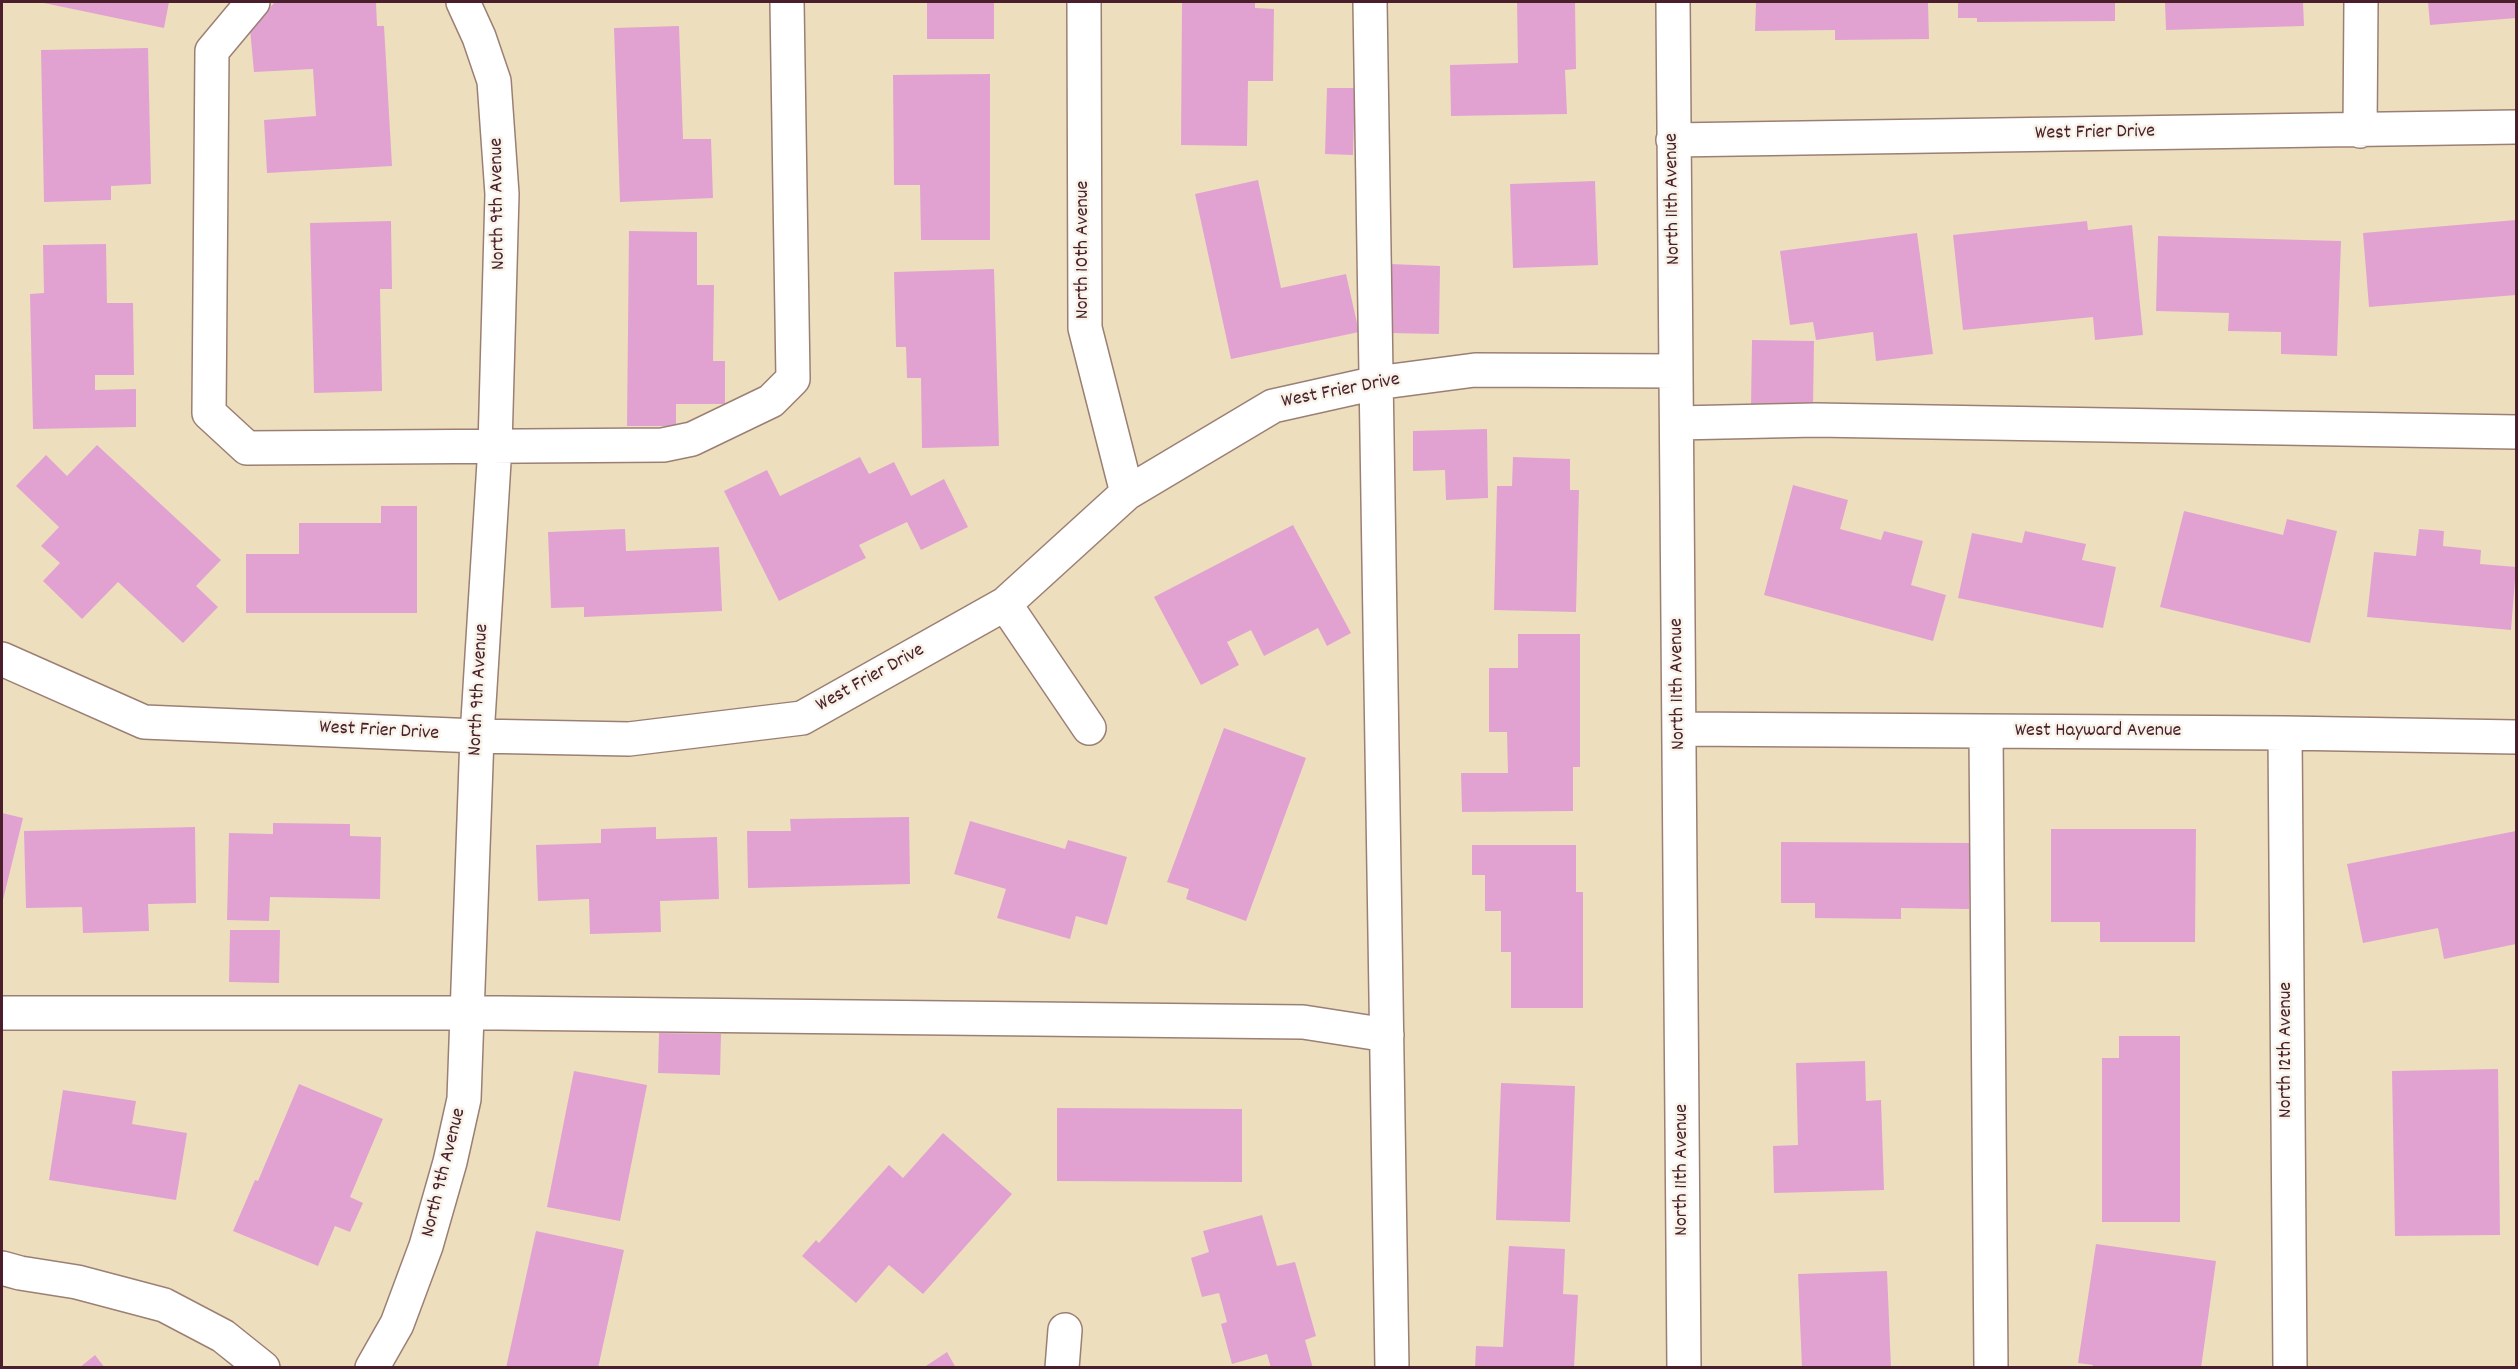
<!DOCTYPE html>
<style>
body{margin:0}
#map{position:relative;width:2518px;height:1369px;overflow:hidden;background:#eddfbd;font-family:Dekko,sans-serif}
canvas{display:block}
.frame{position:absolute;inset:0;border:3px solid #4a1f2b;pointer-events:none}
</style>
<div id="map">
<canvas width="2518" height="1369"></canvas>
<div class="frame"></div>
</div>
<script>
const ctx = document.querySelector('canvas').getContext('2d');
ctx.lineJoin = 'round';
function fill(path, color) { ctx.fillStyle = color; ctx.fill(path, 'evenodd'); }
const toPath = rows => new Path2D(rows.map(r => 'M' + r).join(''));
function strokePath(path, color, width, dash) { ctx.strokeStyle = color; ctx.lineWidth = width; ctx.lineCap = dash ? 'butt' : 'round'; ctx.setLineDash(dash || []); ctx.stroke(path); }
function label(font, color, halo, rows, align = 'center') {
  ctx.font = font + ' Dekko,sans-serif'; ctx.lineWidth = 5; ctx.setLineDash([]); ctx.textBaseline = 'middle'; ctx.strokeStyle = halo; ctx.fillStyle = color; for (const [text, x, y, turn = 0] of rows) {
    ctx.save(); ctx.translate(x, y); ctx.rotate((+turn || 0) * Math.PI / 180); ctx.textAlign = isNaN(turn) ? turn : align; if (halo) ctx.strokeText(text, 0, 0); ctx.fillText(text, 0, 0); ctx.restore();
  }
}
fill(toPath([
 [39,2,169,2,164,28],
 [275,2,376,2,377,26,384,26,392,166,267,173,264,120,316,116,313,69,254,72,250,29],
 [927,2,994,2,994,39,927,39],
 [1182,2,1255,2,1255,8,1274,9,1273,81,1248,81,1247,146,1181,145],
 [1517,2,1575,2,1576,69,1565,70,1567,114,1451,116,1450,65,1518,63],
 [1756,2,1928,2,1929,39,1835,40,1835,30,1755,31],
 [1958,2,2115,2,2115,21,1977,22,1977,18,1958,18],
 [2165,2,2303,2,2304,26,2166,30],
 [2428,2,2516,2,2516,18,2430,25],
 [679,26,683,139,711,139,713,198,620,202,614,28],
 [148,48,151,184,111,186,111,200,44,202,41,50],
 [990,74,990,240,921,240,920,185,894,185,893,75],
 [1327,88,1355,88,1353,155,1325,154],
 [1258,180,1281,288,1346,274,1359,332,1231,359,1195,194],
 [1595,181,1598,265,1513,268,1510,184],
 [2516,220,2516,295,2369,307,2363,233],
 [391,221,392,289,380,289,382,391,314,393,310,223],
 [2087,221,2088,230,2132,225,2143,335,2095,340,2093,317,1963,330,1953,235],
 [629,231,697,232,697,285,714,285,713,361,725,361,725,404,676,404,676,426,627,426],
 [1917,233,1933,354,1876,361,1873,332,1816,340,1813,322,1790,325,1780,251],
 [2158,236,2341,241,2337,356,2281,354,2281,332,2228,331,2229,313,2156,311],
 [106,244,107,303,133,303,134,375,95,375,95,390,136,389,136,427,33,429,30,294,44,293,43,245],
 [1390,264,1440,266,1439,334,1388,333],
 [994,269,999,446,922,448,921,378,907,378,906,347,896,347,894,272],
 [1752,340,1814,341,1813,407,1751,406],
 [1487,429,1488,498,1446,500,1445,470,1413,471,1413,431],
 [97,445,221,560,196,586,218,607,183,643,118,582,82,619,43,581,60,563,41,546,59,527,16,486,46,455,67,476],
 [860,457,869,474,894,462,911,496,944,479,968,527,921,550,907,522,859,545,866,558,779,601,724,491,767,470,780,496],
 [1513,457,1570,459,1570,490,1579,490,1576,612,1494,610,1497,486,1512,486],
 [1793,485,1848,500,1840,529,1881,540,1884,531,1923,541,1911,585,1946,595,1933,641,1764,595],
 [381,506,417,506,417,613,246,613,246,554,299,554,299,523,381,523],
 [2184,511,2283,535,2287,519,2337,531,2310,643,2160,607],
 [1293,525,1351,633,1327,646,1318,628,1264,656,1251,630,1227,642,1239,665,1201,685,1154,597],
 [625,529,626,551,719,547,722,611,584,617,584,607,551,608,548,532],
 [2419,529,2444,531,2443,546,2481,550,2480,564,2516,567,2511,630,2367,617,2374,552,2416,556],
 [2025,531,2086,544,2082,560,2116,567,2103,628,1958,598,1972,533,2022,543],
 [1518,634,1580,634,1580,767,1573,767,1573,811,1462,812,1461,773,1508,773,1507,732,1489,732,1489,668,1518,668],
 [1224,728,1306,758,1246,921,1186,899,1189,889,1167,882],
 [2,813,23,818,2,904],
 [909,817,910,884,748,888,747,831,791,831,790,819],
 [970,821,1065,849,1068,840,1127,857,1107,925,1076,916,1070,939,997,918,1006,889,954,874],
 [273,823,350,824,350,836,381,837,380,899,270,897,269,921,227,920,229,833,273,834],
 [195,827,196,903,148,904,149,931,83,933,82,907,26,908,24,831],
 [656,827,656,839,717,837,719,899,660,901,661,932,590,934,589,899,538,901,536,845,601,843,601,829],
 [2051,829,2196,829,2195,942,2100,942,2100,922,2051,922],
 [2516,831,2516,944,2444,959,2438,928,2363,943,2347,864],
 [1781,842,1970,843,1969,909,1901,908,1901,919,1815,918,1815,903,1781,903],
 [1472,845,1576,845,1576,892,1583,892,1583,1008,1511,1008,1511,952,1501,952,1501,911,1485,911,1485,875,1472,875],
 [230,930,280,930,279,983,229,982],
 [659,1033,721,1034,720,1075,658,1073],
 [2119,1036,2180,1036,2180,1222,2102,1222,2102,1058,2119,1058],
 [1865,1061,1866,1101,1881,1100,1884,1190,1774,1193,1773,1146,1798,1145,1796,1063],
 [2498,1069,2500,1235,2395,1236,2392,1071],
 [574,1071,647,1085,620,1221,547,1207],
 [1501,1083,1575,1086,1570,1222,1496,1220],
 [299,1084,383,1119,350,1197,363,1203,350,1232,335,1226,318,1266,233,1231,255,1180,258,1181],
 [63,1090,136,1101,132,1124,187,1133,176,1200,49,1180],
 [1057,1108,1242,1109,1242,1182,1057,1181],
 [943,1133,1012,1194,923,1294,889,1265,856,1303,802,1256,816,1240,819,1243,889,1165,903,1178],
 [1262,1215,1277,1266,1295,1262,1316,1336,1305,1340,1313,1368,1271,1368,1267,1354,1232,1364,1221,1324,1227,1322,1219,1293,1202,1297,1191,1258,1209,1252,1203,1231],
 [536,1231,624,1250,598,1368,506,1368],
 [2096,1244,2216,1261,2201,1368,2092,1368,2093,1365,2078,1363],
 [1509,1246,1565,1249,1563,1294,1578,1295,1574,1368,1475,1368,1476,1346,1503,1347],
 [1887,1271,1891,1368,1802,1368,1798,1274],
 [947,1352,956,1368,923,1368],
 [95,1355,105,1368,79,1368]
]), '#e1a2d2');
const minor = toPath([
 [253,2,212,51,209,413,247,448,663,445,692,439,771,401,793,379,787,2],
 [1084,2,1085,328,1127,493],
 [1370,2,1392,1368],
 [1673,2,1684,1368],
 [2360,131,2361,2],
 [1673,140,2516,127],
 [1677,423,1816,420,2516,432],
 [1005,604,1089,728],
 [2,659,144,722,477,736,629,739,802,718,1005,604,1127,493,1273,406,1376,383,1475,370,1676,371],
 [1679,729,2285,733,2516,737],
 [1986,732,1991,1368],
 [2285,733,2290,1368],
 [2,1013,500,1013,1303,1022,1387,1035],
 [2,1268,20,1273,77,1282,164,1305,223,1336,263,1368],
 [372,1368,397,1324,426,1246,450,1162,464,1099,477,736,495,446,502,194,494,81,479,37,463,2],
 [1062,1368,1065,1330]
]);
strokePath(minor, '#9c7f74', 36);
strokePath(minor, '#fff', 33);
label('20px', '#4a1f2b', '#f7f3e8', [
 ["West Frier Drive",2095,134,-1],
 ["North 11th Avenue",1674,199,-91],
 ["North 9th Avenue",499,204,-91],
 ["North 10th Avenue",1084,250,-90],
 ["West Frier Drive",1341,392,-11],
 ["West Frier Drive",871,679,-29],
 ["North 11th Avenue",1679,684,-91],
 ["North 9th Avenue",480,690,-87],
 ["West Frier Drive",379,732,3],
 ["West Hayward Avenue",2098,732],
 ["North 12th Avenue",2287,1050,-90],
 ["North 11th Avenue",1683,1170,-90],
 ["North 9th Avenue",445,1173,-76]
]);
</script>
